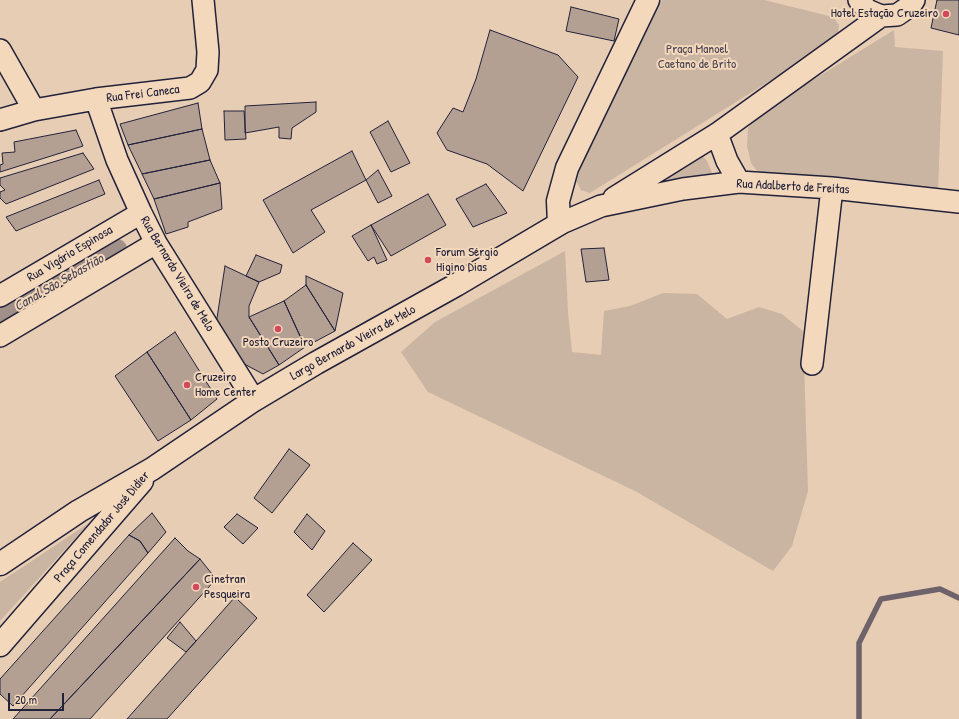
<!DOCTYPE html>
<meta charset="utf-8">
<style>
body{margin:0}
#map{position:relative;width:959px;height:719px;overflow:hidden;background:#e7cdb3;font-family:"Patrick Hand",sans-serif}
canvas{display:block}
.scale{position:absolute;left:8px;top:693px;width:56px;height:18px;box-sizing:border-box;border:2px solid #22223b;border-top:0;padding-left:5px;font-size:12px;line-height:14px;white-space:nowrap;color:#22223b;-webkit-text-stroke:3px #f4d8bb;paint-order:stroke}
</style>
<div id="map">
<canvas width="959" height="719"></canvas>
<div class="scale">20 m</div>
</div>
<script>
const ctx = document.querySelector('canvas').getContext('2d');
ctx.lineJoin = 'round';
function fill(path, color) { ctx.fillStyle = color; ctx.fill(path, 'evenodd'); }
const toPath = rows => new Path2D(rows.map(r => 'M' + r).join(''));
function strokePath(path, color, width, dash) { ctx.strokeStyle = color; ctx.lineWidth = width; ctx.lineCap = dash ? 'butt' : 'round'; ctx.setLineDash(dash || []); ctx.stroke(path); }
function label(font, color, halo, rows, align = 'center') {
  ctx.font = font + ' "Patrick Hand",sans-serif'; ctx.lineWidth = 4; ctx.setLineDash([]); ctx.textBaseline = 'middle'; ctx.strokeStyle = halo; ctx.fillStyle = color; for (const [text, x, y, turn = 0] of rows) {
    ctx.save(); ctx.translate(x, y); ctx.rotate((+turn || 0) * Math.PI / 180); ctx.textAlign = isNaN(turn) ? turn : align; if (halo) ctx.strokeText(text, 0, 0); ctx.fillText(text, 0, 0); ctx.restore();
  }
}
fill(toPath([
 [662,0,764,0,833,17,839,25,837,39,590,193,581,190,576,181,576,173],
 [894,30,895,47,943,51,938,192,761,176,751,163,747,146,748,128,766,109],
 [702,155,707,161,712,173,711,178,629,193],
 [565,251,568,312,572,352,601,355,604,311,630,306,663,293,697,294,727,319,759,307,782,314,803,331,808,491,792,546,773,571,635,491,428,392,401,352,435,322],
 [89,523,0,621,0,582]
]), '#cab4a2');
strokePath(toPath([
 [859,719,859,643,881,599,940,589,959,598]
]), '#6e636a', 5.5);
strokePath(toPath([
 [0,316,117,249]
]), '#a18f89', 20);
const building = toPath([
 [937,0,959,0,959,35,931,28,937,0],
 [571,7,619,19,614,41,566,31,571,7],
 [490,30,558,55,578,77,523,191,487,164,447,150,437,133,453,108,463,112,476,79,490,30],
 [316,102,316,112,292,128,291,139,279,138,279,127,245,133,245,106,316,102],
 [198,103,202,129,128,145,120,124,198,103],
 [224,111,244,111,246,139,225,140,224,111],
 [388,121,410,163,391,172,370,132,388,121],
 [202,129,210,160,142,174,128,145,202,129],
 [76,130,83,146,0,172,0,165,3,164,2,153,15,152,14,142,76,130],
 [352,151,366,180,311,210,325,232,293,253,263,200,352,151],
 [83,153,94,169,6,204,0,198,0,192,5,190,0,185,0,178,83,153],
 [210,160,220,183,154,199,142,174,210,160],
 [378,170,392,196,378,203,366,180,378,170],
 [99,180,105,194,16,231,6,217,99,180],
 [220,183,222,209,188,222,188,227,166,234,154,199,220,183],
 [486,184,507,213,473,227,456,199,486,184],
 [428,194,446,225,391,256,371,225,428,194],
 [371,225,387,260,377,264,374,257,368,261,352,236,371,225],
 [604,248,609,280,586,282,581,249,604,248],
 [256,255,282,265,280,273,259,282,246,276,256,255],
 [225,266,259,282,249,306,249,317,279,365,263,374,233,358,215,331,225,266],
 [306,276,343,293,335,331,306,285,306,276],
 [306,285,335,331,305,347,284,301,306,285],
 [284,301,305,347,279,365,249,317,284,301],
 [175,332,217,399,191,420,147,352,175,332],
 [147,352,191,420,158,441,115,376,147,352],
 [289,449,310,465,272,513,254,498,289,449],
 [152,513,166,532,148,553,140,541,129,535,152,513],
 [237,514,258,528,243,544,224,527,237,514],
 [307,514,325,531,312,550,294,532,307,514],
 [129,535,140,541,148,553,13,706,0,694,0,679,129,535],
 [175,538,188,551,200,559,50,719,13,719,175,538],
 [353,543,372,560,324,612,307,595,353,543],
 [200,559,216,579,90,719,50,719,200,559],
 [235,597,257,618,167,719,127,719,235,597],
 [180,622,196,641,186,652,167,638,180,622]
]);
fill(building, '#b4a093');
strokePath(building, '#22223b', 1);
const minor = toPath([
 [859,0,867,10,881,16,897,15,910,6,914,0],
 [0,50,34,110],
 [96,99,190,88,200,82,207,70,208,52,203,0],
 [0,120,34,110,96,99,117,160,141,213,156,243,254,400],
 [717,134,727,161,739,182],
 [614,198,717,134,881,16],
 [559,224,601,206,683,189,739,182,832,188,959,202],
 [0,296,141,213],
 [0,336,156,243],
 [812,364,832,188]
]);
const major = toPath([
 [0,564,79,511,152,469,254,400,316,363,456,285,559,224,558,201,567,168,648,0],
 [0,645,142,481]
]);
strokePath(minor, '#22223b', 24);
strokePath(major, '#22223b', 25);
strokePath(minor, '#f4d8bb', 21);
strokePath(major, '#f4d8bb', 22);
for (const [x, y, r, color] of [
 [946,14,4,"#d1495b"],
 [428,260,4,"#d1495b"],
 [278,329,4,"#d1495b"],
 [187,385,4,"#d1495b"],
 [196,587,4,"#d1495b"]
]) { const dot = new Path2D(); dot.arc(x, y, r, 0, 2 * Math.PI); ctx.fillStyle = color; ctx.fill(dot); strokePath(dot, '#f4d8bb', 1.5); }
label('13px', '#22223b', '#f4d8bb', [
 ["Hotel Estação Cruzeiro",938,14,"right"],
 ["Forum Sérgio",436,253],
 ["Higino Dias",436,268],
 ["Posto Cruzeiro",278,343,"center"],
 ["Cruzeiro",195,378],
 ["Home Center",195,393],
 ["Cinetran",204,580],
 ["Pesqueira",204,595]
], 'left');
label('13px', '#4c4655', '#f4d8bb', [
 ["Praça Manoel",697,50],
 ["Caetano de Brito",697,65]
]);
label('13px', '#22223b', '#f4d8bb', [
 ["Rua Frei Caneca",143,94,-7],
 ["Rua Adalberto de Freitas",793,187,3],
 ["Rua Vigário Espinosa",70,254,-31],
 ["Rua Bernardo Vieira de Melo",177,274,59],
 ["Largo Bernardo Vieira de Melo",353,343,-29],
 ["Praça Comendador José Didier",102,527,-50]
]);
label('italic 14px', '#484352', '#f4d8bb', [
 ["Canal São Sebastião",59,283,-30]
]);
</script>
